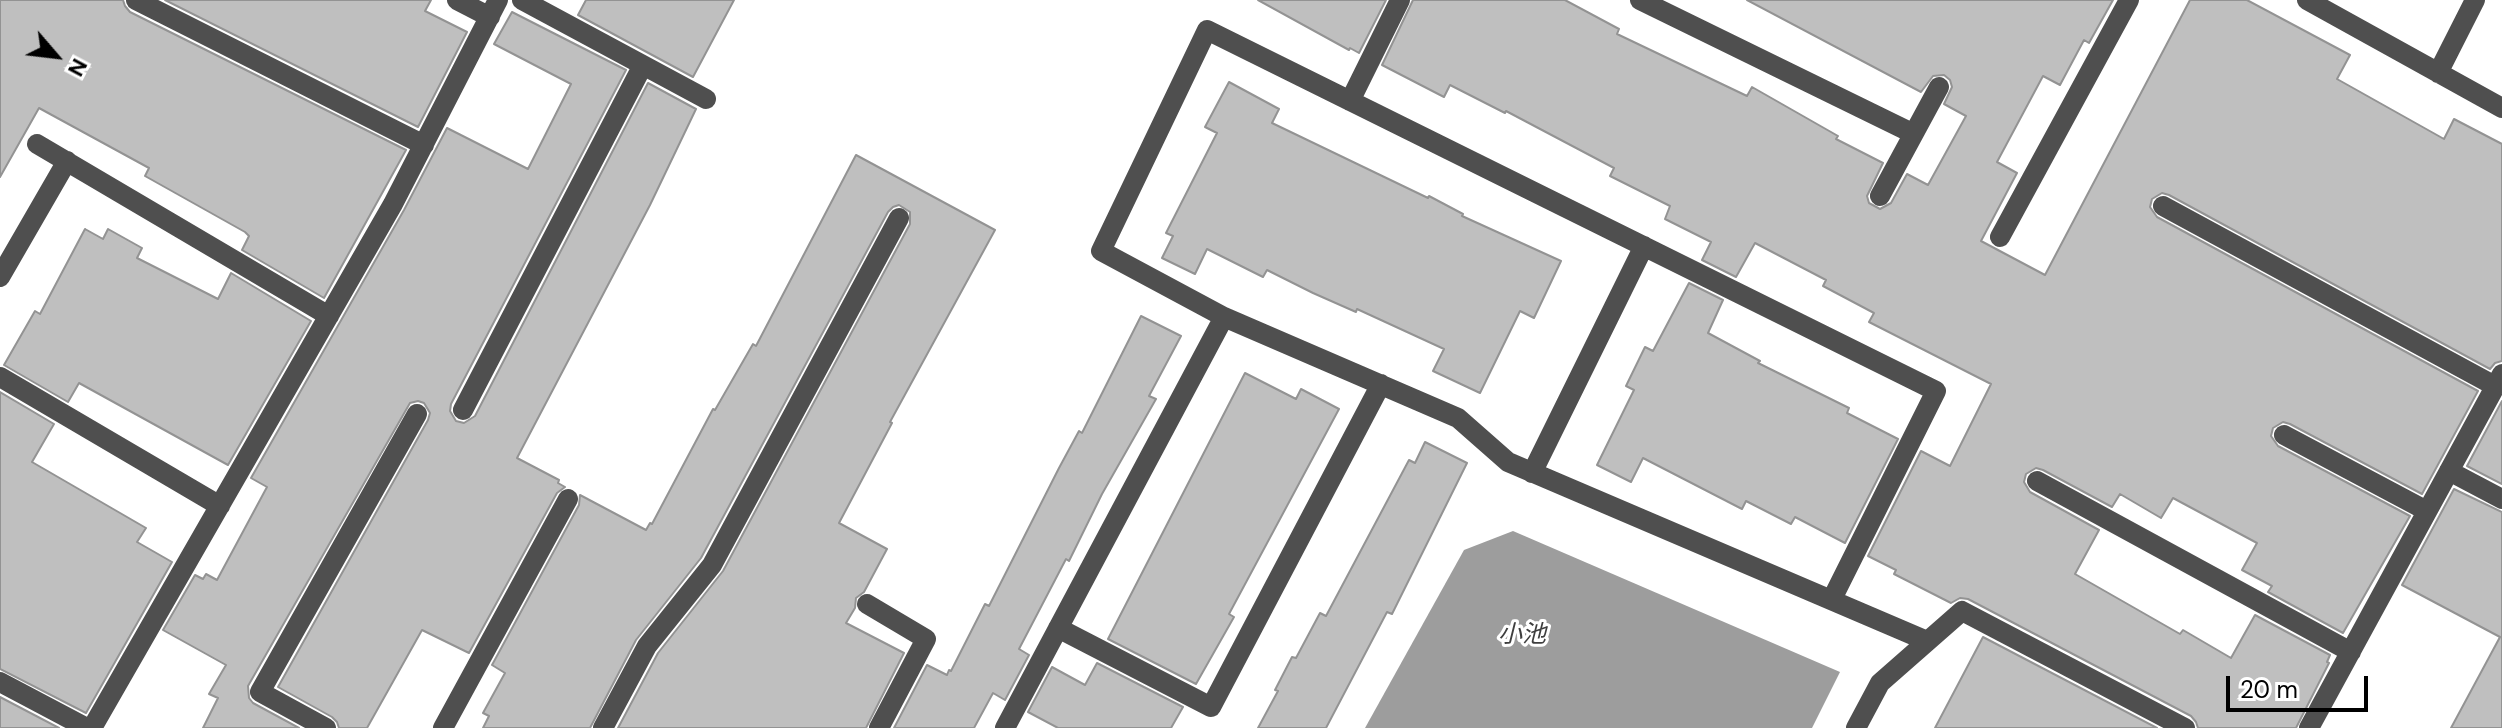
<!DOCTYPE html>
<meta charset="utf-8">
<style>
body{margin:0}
#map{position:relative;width:2502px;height:728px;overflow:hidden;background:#fff;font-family:"DM Sans",sans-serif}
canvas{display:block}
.north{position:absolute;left:16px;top:16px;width:80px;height:80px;-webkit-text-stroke:6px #fff;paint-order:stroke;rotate:118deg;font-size:22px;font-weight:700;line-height:32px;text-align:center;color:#000}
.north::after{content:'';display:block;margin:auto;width:28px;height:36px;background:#000;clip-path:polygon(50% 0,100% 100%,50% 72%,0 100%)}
.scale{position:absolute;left:2226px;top:676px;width:142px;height:36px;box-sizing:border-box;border:4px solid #000;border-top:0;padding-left:10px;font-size:24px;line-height:28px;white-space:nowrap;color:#000;-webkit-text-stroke:6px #fff;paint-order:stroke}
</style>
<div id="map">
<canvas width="2502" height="728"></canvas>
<div class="north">N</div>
<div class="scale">20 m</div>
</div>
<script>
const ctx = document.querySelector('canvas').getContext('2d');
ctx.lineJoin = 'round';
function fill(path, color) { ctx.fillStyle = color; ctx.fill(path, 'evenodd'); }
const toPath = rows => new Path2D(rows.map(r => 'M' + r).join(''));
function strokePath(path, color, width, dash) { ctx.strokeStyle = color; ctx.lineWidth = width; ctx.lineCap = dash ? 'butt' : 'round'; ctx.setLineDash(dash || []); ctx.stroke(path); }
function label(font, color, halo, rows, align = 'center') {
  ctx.font = font + ' "DM Sans","Noto Sans JP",sans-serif'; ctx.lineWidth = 6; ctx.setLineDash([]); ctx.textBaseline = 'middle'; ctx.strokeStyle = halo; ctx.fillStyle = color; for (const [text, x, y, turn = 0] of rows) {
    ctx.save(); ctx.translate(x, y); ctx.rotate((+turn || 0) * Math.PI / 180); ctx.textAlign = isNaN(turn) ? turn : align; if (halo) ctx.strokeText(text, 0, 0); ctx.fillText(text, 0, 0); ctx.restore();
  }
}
fill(toPath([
 [1513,531,1840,672,1812,728,1365,728,1464,550]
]), '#9d9d9d');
const building = toPath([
 [0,0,123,0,125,6,130,12,406,150,324,298,242,250,249,236,245,232,145,176,149,168,39,108,0,177,0,0],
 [165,0,431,0,425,11,467,32,418,127,165,0],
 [586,0,734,0,693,77,578,15,586,0],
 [1258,0,1386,0,1359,53,1350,48,1349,50,1258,0],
 [1413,0,1565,0,1619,29,1617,34,1747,96,1752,87,1838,136,1836,139,1883,163,1867,196,1869,203,1880,209,1891,203,1907,174,1928,185,1966,116,1944,104,1952,87,1950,80,1944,75,1933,76,1921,92,1747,0,2113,0,2089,43,2084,40,2060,85,2043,76,1997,162,2017,173,1981,241,2045,275,2190,0,2247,0,2350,55,2337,79,2444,139,2454,119,2502,144,2502,361,2495,363,2490,369,2169,195,2162,193,2152,199,2150,207,2157,217,2478,391,2422,494,2290,424,2283,422,2273,428,2271,436,2278,446,2410,516,2343,633,2268,592,2272,586,2242,570,2257,543,2173,498,2161,518,2120,494,2112,507,2043,470,2036,468,2026,474,2024,482,2030,492,2099,530,2075,574,2180,634,2183,630,2231,658,2255,615,2330,655,2327,662,2329,663,2296,728,2198,728,2196,722,2191,716,1968,599,1960,598,1951,603,1894,574,1896,570,1868,556,1921,451,1950,466,1991,384,1869,322,1874,313,1823,286,1826,280,1755,243,1736,277,1702,260,1711,242,1665,219,1670,206,1610,176,1614,168,1506,111,1505,113,1450,85,1444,97,1382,65,1413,0],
 [512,12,626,70,451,404,450,411,456,421,464,423,475,416,648,83,696,109,650,205,517,458,559,480,558,483,565,487,557,493,469,653,422,630,367,728,339,728,337,722,332,717,278,687,428,420,430,413,424,403,418,401,410,403,248,686,249,698,253,703,299,728,203,728,218,698,209,694,226,665,163,630,195,575,203,579,206,574,217,580,267,487,251,478,404,210,447,128,528,169,571,84,494,44,512,12],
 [1229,82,1279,109,1272,123,1428,198,1429,196,1463,214,1462,216,1561,261,1534,318,1520,311,1480,393,1433,371,1444,349,1357,309,1356,312,1313,293,1267,270,1263,277,1207,249,1195,274,1162,258,1173,236,1166,233,1217,133,1205,127,1229,82],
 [856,155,995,230,890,422,892,423,839,523,887,549,864,592,856,598,855,608,846,623,904,653,866,728,618,728,658,653,723,571,910,224,910,212,899,205,893,207,888,212,701,558,636,640,590,728,483,728,489,716,483,713,505,673,492,665,579,505,580,495,646,530,650,523,652,524,713,409,715,410,753,344,756,346,856,155],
 [85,229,103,239,108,229,142,248,137,258,218,299,231,273,311,321,228,465,79,383,68,402,4,365,35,311,40,314,85,229],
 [1689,283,1723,300,1708,333,1760,361,1758,363,1849,408,1847,413,1898,439,1845,543,1795,517,1791,524,1746,501,1742,509,1643,458,1631,482,1597,465,1634,390,1626,386,1645,347,1653,351,1689,283],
 [1141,316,1181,336,1149,396,1156,399,1102,494,1069,561,1066,559,1019,649,1029,655,1005,700,993,693,974,728,894,728,927,665,947,675,949,670,951,671,985,604,989,606,1059,468,1079,431,1082,433,1141,316],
 [1245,373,1296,399,1301,389,1339,409,1229,614,1234,617,1196,684,1108,639,1245,373],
 [0,392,54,424,32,462,146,528,137,542,172,562,86,713,0,669,0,392],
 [2502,401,2502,484,2467,466,2502,401],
 [1425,442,1467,463,1392,614,1387,612,1326,728,1258,728,1278,691,1275,690,1292,657,1296,658,1320,613,1326,616,1409,460,1415,463,1425,442],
 [2454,489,2502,512,2502,728,2451,728,2500,637,2402,585,2454,489],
 [1983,637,2157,728,1935,728,1983,637],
 [1097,663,1183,707,1171,728,1058,728,1028,712,1052,667,1085,685,1097,663],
 [0,697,59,728,0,728,0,697]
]);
fill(building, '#bfbfbf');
strokePath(building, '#939393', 2);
strokePath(toPath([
 [136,0,424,145],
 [457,0,490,17],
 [522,0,706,99],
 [1640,0,1912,133],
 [2307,0,2502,108],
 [2438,73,2475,0],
 [1350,101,1400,0],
 [37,144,329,316],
 [1880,196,1939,87],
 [2163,206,2495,386],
 [2000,237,2129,0],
 [0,277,67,161],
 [0,377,220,506],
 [463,410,643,65],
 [2284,435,2427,511],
 [2449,471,2502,499],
 [1532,473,1644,246],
 [2037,481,2351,652],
 [1832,599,1936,391,1207,30,1101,251,1224,317,1458,418,1508,462,1927,641],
 [867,604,926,639,879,728],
 [1058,628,1211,707,1381,384],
 [0,682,87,728],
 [92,728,393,204,498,0],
 [326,728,260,692,417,414],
 [443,728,568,499],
 [603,728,647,646,712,565,899,218],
 [1005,728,1224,317],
 [1856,728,1880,683,1962,611,2185,728],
 [2309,728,2502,374]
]), '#4f4f4f', 20);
label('italic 24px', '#3e3e3e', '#fff', [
 ["小池",1522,636]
]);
</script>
